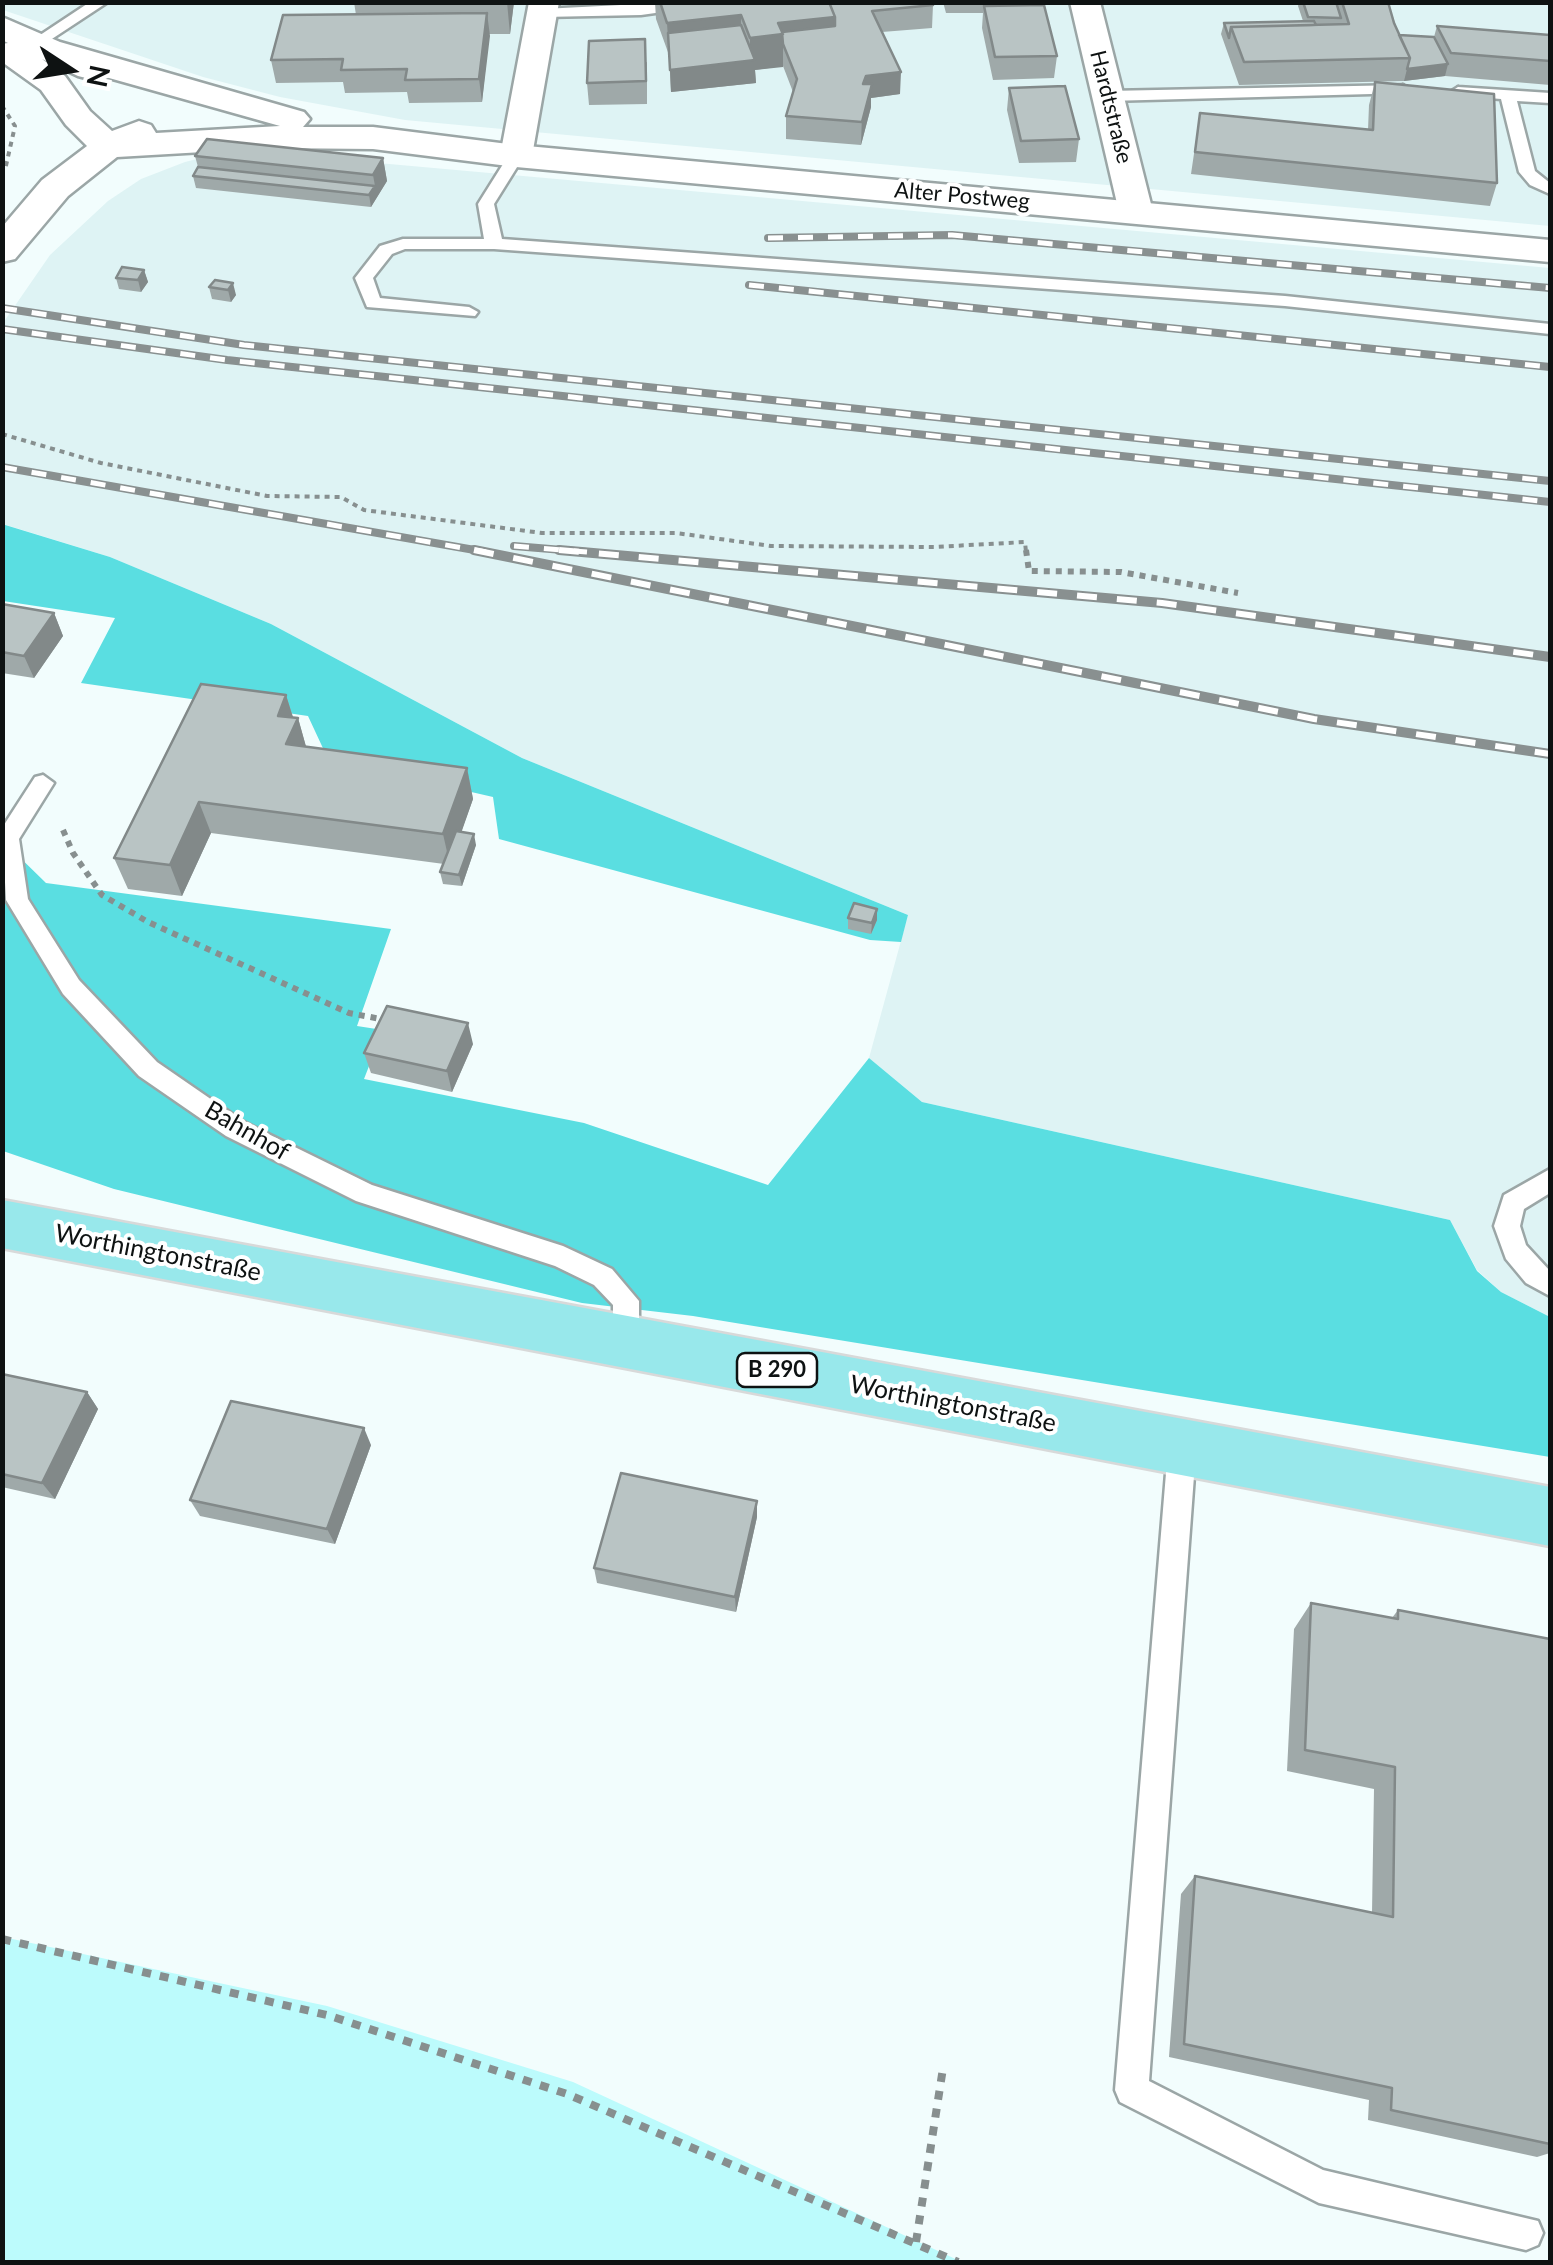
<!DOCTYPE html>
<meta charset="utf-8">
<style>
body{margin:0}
#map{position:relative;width:1553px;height:2265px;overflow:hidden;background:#f2fdfd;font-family:Lato,sans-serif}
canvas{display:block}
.frame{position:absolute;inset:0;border:5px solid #0e1212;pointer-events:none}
.north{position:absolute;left:20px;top:20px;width:100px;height:100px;-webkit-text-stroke:8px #fff;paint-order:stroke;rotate:102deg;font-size:28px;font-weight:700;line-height:40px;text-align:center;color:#0e1212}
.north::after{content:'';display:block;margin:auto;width:35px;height:45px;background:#0e1212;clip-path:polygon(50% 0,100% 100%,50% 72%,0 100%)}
</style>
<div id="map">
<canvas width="1553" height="2265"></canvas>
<div class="frame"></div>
<div class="north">N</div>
</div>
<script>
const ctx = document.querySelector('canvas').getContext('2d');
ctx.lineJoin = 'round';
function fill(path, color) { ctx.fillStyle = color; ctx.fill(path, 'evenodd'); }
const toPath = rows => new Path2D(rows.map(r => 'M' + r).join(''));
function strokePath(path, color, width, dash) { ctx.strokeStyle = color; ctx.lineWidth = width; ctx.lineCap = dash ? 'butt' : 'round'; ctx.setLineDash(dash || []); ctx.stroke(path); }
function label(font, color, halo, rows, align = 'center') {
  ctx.font = font + ' Lato,sans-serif'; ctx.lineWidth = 8; ctx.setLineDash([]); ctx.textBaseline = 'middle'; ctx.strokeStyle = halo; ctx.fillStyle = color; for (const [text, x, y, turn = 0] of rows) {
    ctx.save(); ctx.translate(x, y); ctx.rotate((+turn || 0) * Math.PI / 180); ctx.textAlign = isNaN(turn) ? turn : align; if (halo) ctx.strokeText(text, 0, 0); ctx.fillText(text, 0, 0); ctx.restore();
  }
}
fill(toPath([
 [3,2,1550,3,1550,226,405,120,280,97,203,77,3,10],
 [233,150,1550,268,1550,1317,1501,1292,1477,1270,1450,1220,922,1102,869,1058,908,915,522,758,271,624,110,557,3,524,3,323,50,255,108,201,141,179,185,162]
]), '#def3f4');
fill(toPath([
 [3,1937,327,2006,573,2082,962,2262,3,2262]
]), '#bcfbfc');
fill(toPath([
 [2,524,110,557,271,624,522,758,908,915,901,942,870,940,499,839,493,797,328,759,308,716,81,683,115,618,3,601],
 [2,840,46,883,391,929,357,1026,383,1030,364,1079,584,1123,768,1185,869,1058,922,1102,1450,1220,1477,1271,1501,1292,1550,1317,1550,1457,693,1316,582,1303,114,1189,3,1151]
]), '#5adee1');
const lane = toPath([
 [90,2,108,2,26,56,13,53,90,2],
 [679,2,734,2,641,15,543,17,536,13,543,9,679,2],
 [1403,85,1411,90,1409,93,1108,101,1100,96,1108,91,1403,85],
 [1458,87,1550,93,1550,103,1517,101,1535,171,1550,183,1550,194,1530,185,1519,172,1501,99,1452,95,1450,92,1458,87],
 [516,151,524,156,494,204,502,239,1285,296,1550,324,1550,334,1285,306,494,249,405,249,392,254,373,278,380,298,469,307,478,312,475,316,367,307,355,278,380,246,403,239,484,239,478,204,510,153,516,151],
 [43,775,54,783,19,839,28,899,79,980,157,1062,244,1122,372,1185,563,1246,612,1269,639,1301,639,1341,635,1349,626,1353,617,1349,613,1341,613,1305,594,1285,555,1266,356,1201,226,1136,139,1076,63,994,6,900,2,828,35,777,43,775],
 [1550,1169,1550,1193,1524,1209,1520,1226,1526,1245,1550,1271,1550,1296,1526,1283,1506,1259,1494,1226,1504,1195,1550,1169],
 [1182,1436,1192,1440,1196,1449,1149,2081,1323,2170,1538,2221,1543,2233,1538,2245,1526,2250,1319,2203,1120,2102,1115,2090,1168,1449,1172,1440,1182,1436]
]);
const street = toPath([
 [529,2,559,2,532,156,527,163,516,166,505,163,500,156,529,2],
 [1070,2,1100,2,1153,212,1148,219,1136,222,1124,219,1119,212,1070,2]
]);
const secondary = toPath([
 [2,17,60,42,304,112,310,119,303,127,373,127,516,145,1550,240,1550,262,516,167,373,149,272,148,117,157,68,196,15,259,2,262,2,227,42,180,87,146,66,125,41,90,2,62,2,44,8,43,2,40,2,17],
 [42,59,78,76,90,79,102,76,280,126,156,133,151,125,139,121,112,131,90,111,65,76,42,59]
]);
const primary = toPath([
 [2,1200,1550,1487,1550,1546,2,1248,2,1200]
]);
strokePath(lane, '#9ba6a6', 5);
strokePath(street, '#9ba6a6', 5);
strokePath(secondary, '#9ba6a6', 5);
strokePath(primary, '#d8d9d9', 5);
strokePath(toPath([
 [2,106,15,126,5,170],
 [2,434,101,463,267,496,341,497,364,510,542,533,676,533,771,546,934,547,1025,542,1026,552]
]), '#878f8f', 4, [5, 5]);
strokePath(toPath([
 [1026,550,1029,571,1121,572,1238,593],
 [63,830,73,853,102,895,148,922,349,1013,386,1020]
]), '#878f8f', 6, [6, 6]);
strokePath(toPath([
 [2,1939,327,2015,567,2094,958,2262],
 [916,2242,943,2068]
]), '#878f8f', 8, [9, 9]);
fill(lane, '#fff');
fill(street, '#fff');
fill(secondary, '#fff');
fill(primary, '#98e8eb');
const railFar1 = toPath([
 [768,238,952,235,1550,288],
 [749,285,1550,367],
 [2,308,244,345,1550,481],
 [2,329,227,360,1550,502],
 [2,467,486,552],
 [514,546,587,552]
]);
const rail = toPath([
 [474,550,1314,719,1550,754],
 [559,550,1162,603,1550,657]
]);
strokePath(railFar1, '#899090', 8);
strokePath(rail, '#899090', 10);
strokePath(railFar1, '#fff', 5, [15]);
strokePath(rail, '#fff', 6, [20]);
fill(toPath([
 [354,2,514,2,510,34,489,34,482,102,409,103,407,92,345,93,343,82,276,83,271,60,356,15],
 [655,2,933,2,933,5,932,28,882,32,900,94,871,98,871,107,861,145,786,139,786,116,793,92,783,66,755,70,756,83,671,92,669,55,656,19],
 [943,2,1016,2,1015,5,1057,56,1054,78,993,80,982,28,983,13,946,13],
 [1299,2,1388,2,1399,35,1434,37,1437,26,1550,35,1550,85,1445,76,1404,81,1239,85,1221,34,1224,23,1303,21,1298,6],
 [647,62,647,104,589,105,587,83],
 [1375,82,1497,183,1490,206,1191,174,1200,113,1368,130,1369,105],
 [1009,88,1079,139,1076,162,1019,163,1007,110],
 [195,156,383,158,387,181,371,207,196,188,193,176,198,167],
 [144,270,148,282,141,292,119,289,116,278],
 [215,280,236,295,231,302,212,299,209,287],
 [2,604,54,613,63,636,34,678,2,673],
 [286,695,293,717,298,718,306,747,467,768,473,799,461,832,476,845,462,886,443,884,440,872,444,864,211,833,182,896,128,889,114,858],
 [877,909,877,920,871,934,848,929,848,918],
 [473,1044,452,1092,371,1073,364,1053],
 [2,1374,87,1392,98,1409,55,1499,2,1487],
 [371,1445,335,1544,200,1516,190,1500],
 [757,1517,736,1612,597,1583,594,1568],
 [1311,1603,1392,1618,1398,1610,1550,1647,1550,2153,1537,2157,1368,2120,1369,2100,1169,2057,1181,1894,1195,1876,1372,1913,1374,1789,1287,1771,1294,1629]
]), '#9fa9a9');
fill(toPath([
 [507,2,514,2,510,34],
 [487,13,490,36,482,102,479,79],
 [741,15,741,47,669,55,667,23],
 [835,17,834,49,783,44,783,67,755,70,756,83,671,92,670,70,750,61,750,38,778,23],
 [1448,64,1445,76,1404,81,1407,69],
 [901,72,900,94,871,98,871,107,861,145,863,84,866,76],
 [383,158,387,181,371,207,369,195,375,186,373,175],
 [144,270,148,282,141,292,138,280],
 [233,283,236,295,231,302,228,290],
 [54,613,63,636,34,678,24,656],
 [286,695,295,724,298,718,307,750,295,776,278,716],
 [467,768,473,799,450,865,443,834],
 [199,802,211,833,182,896,170,865],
 [474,834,476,845,462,886,459,875],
 [877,909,877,920,871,934,872,923],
 [468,1023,473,1044,452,1092,447,1071],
 [87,1392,98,1409,55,1499,42,1483],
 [364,1428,371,1445,335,1544,327,1529],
 [757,1501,757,1517,736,1612,735,1597]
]), '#828989');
const building = toPath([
 [354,2,437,2,354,3,354,2],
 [660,2,829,2,835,17,778,23,783,34,750,38,741,15,667,23,660,2],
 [829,2,933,2,933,5,872,11,901,72,866,76,863,84,872,84,862,122,786,116,797,79,783,44,782,32,835,26,835,17,829,2],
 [1303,2,1336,2,1341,18,1308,17,1303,2],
 [1342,2,1388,2,1394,23,1410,58,1244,62,1231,27,1349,24,1342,2],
 [1044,5,1057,56,995,57,984,6,1044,5],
 [487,13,479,79,405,80,407,69,341,70,343,59,271,60,283,15,487,13],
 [1314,21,1316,25,1231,27,1229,38,1224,23,1314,21],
 [741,25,755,60,670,70,668,33,741,25],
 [1437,26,1550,35,1550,61,1451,53,1437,26],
 [1399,35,1434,37,1448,64,1407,69,1410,58,1399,35],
 [645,39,646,81,587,83,589,41,645,39],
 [1375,82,1494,94,1497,183,1195,152,1200,113,1373,130,1375,82],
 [1065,86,1079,139,1021,141,1009,88,1065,86],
 [207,139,383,158,373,175,195,156,207,139],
 [198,167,375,186,369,195,193,176,198,167],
 [122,267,144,270,138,280,116,278,122,267],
 [215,280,233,283,228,290,209,287,215,280],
 [2,604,54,613,24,656,2,652,2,604],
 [201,684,286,695,278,716,298,718,286,744,467,768,443,834,199,802,170,865,114,858,201,684],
 [456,831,474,834,459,875,440,872,456,831],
 [854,903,877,909,872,923,848,918,854,903],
 [387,1006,468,1023,447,1071,364,1053,387,1006],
 [2,1374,87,1392,42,1483,2,1474,2,1374],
 [231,1401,364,1428,327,1529,190,1500,231,1401],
 [621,1473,757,1501,735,1597,594,1568,621,1473],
 [1311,1603,1398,1619,1398,1610,1550,1639,1550,2144,1391,2110,1392,2088,1184,2044,1195,1876,1393,1917,1395,1767,1305,1750,1311,1603]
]);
fill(building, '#b9c4c4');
strokePath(building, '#828989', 2.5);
label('22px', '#0e1212', '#fff', [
 ["Hardtstraße",1111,107,76],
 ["Alter Postweg",962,196,5]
]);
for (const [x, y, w] of [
 [777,1370,80]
]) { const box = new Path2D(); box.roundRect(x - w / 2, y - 17, w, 34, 8); ctx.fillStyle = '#fff'; ctx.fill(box); strokePath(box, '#0e1212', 2.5); }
label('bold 22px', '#0e1212', null, [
 ["B 290",777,1370]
]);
label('25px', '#0e1212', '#fff', [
 ["Bahnhof",247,1131,30],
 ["Worthingtonstraße",158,1253,11],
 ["Worthingtonstraße",953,1404,11]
]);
</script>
